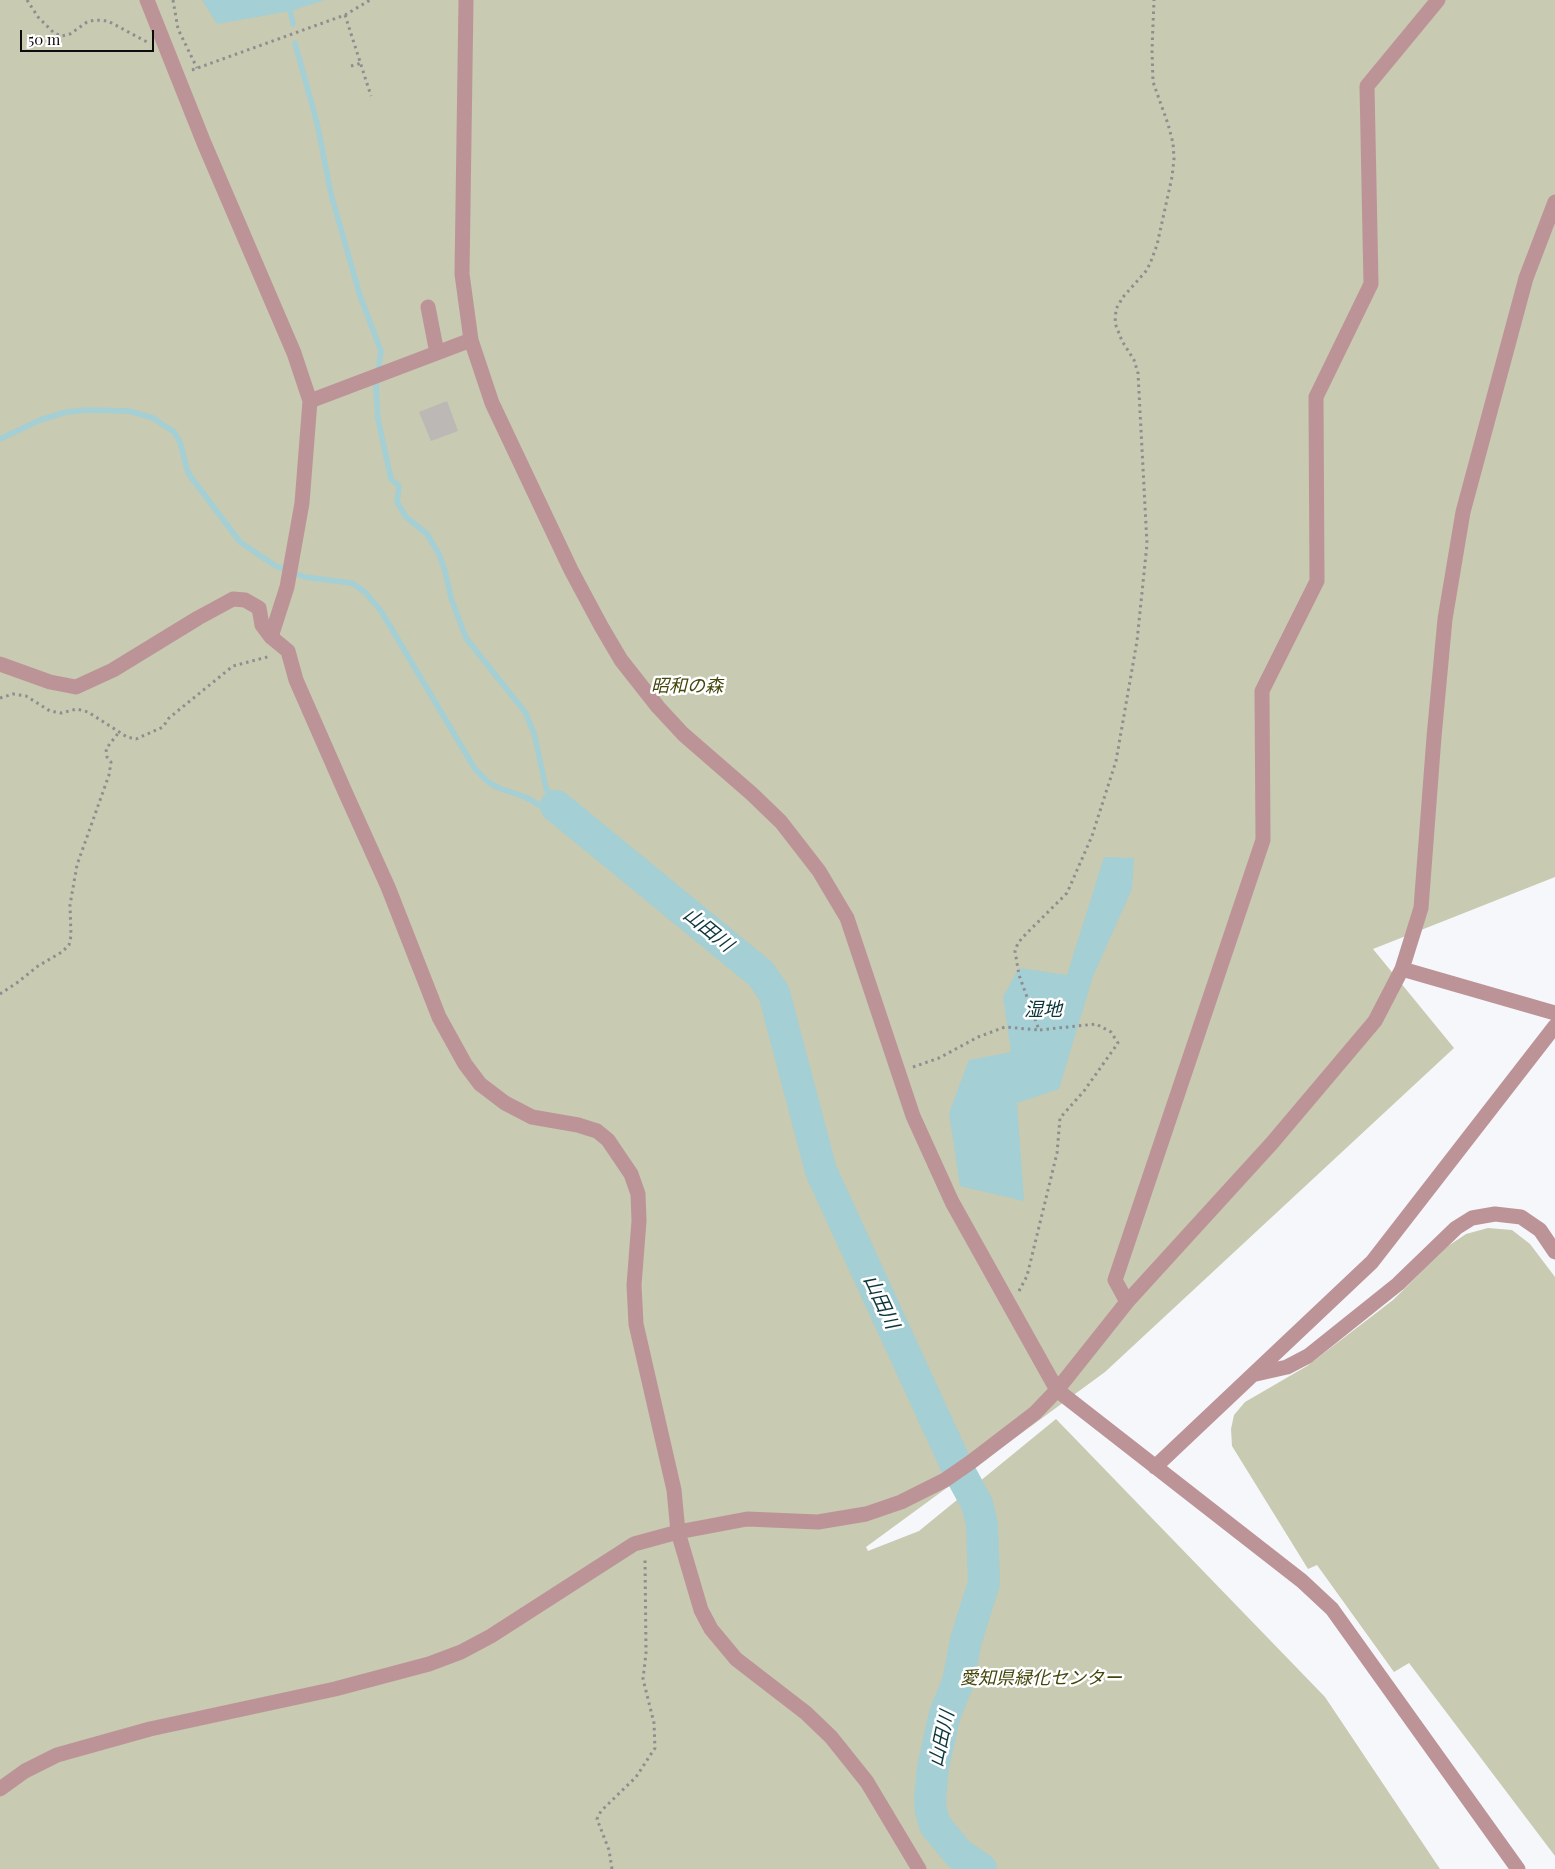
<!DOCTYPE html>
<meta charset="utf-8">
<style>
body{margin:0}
#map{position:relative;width:1555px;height:1869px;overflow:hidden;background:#f5f7fa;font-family:"Playfair Display",serif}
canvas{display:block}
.scale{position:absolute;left:20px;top:30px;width:134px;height:22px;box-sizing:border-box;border:2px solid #0c0c0d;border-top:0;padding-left:6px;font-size:15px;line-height:18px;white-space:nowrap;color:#0c0c0d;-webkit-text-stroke:4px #fff;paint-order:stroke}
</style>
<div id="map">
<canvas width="1555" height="1869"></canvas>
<div class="scale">50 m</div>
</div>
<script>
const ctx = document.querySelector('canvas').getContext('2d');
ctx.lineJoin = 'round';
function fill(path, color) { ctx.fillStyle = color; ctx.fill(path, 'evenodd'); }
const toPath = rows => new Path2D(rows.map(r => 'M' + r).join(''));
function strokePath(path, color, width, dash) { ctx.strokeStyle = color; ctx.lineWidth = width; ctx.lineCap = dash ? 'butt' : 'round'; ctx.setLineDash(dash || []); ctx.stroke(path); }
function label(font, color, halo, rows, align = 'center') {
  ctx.font = font + ' "Playfair Display","Noto Sans JP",serif'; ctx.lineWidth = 5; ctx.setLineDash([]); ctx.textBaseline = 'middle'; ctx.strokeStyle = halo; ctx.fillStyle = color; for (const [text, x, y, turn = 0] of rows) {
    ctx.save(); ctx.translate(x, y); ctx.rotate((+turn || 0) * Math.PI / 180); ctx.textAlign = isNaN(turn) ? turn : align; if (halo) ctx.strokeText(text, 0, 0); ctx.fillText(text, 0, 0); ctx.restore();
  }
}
fill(toPath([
 [0,0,1555,0,1555,877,1373,949,1454,1048,1105,1372,866,1547,868,1551,919,1531,1056,1419,1325,1697,1440,1869,0,1869],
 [1488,1228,1512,1230,1530,1244,1555,1277,1555,1856,1409,1663,1394,1672,1317,1565,1308,1569,1232,1446,1231,1429,1234,1415,1245,1402,1307,1366,1393,1300,1448,1246,1466,1234]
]), '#c8cab1');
fill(toPath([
 [202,0,325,0,290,11,217,24],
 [1104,857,1134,858,1132,889,1093,976,1059,1089,1017,1103,1024,1201,960,1186,949,1113,969,1060,1011,1052,1003,997,1019,968,1067,975]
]), '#a4cfd4');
strokePath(toPath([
 [288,0,293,24],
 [0,439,40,420,67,412,88,410,129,411,153,418,174,432,180,442,188,473,240,542,274,565,304,577,352,583,365,592,381,611,475,769,488,782,499,788,525,797,543,807,556,806,546,788,534,733,525,712,466,638,451,598,445,571,439,554,427,534,406,517,397,502,399,486,391,479,378,419,376,388,381,351,360,296,331,194,317,123,295,43]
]), '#a4cfd4', 5.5);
strokePath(toPath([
 [556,806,761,974,774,993,821,1171,957,1467,977,1504,982,1524,984,1583,966,1640,958,1682,945,1714,933,1767,930,1797,931,1811,935,1825,959,1854,981,1869]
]), '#a4cfd4', 32);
fill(toPath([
 [447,401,458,431,431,441,419,412]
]), '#bcb8b6');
strokePath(toPath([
 [27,0,38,17,54,33,62,36,70,34,87,22,95,20,108,21,147,42],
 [173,0,178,29,197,68],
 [345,15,371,96],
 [351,66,362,63],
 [192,70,345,15,370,0],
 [0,698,13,694,26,696,50,711,61,713,77,709,88,712,127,737,136,739,163,727,169,718,233,666,271,656],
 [0,994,18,982,38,966,62,952,69,945,71,936,70,905,77,865,109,775,111,762,107,757,106,749,119,732],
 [913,1067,939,1058,978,1037,1005,1027,1039,1030],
 [1019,1291,1027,1276,1057,1153,1060,1118,1084,1091,1118,1043,1111,1032,1096,1024,1039,1030,1019,975,1015,951,1018,943,1023,937,1067,893,1092,836,1116,761,1137,641,1147,544,1138,373,1134,360,1122,341,1115,323,1116,309,1123,297,1147,270,1151,261,1157,245,1172,177,1174,159,1173,143,1168,124,1153,82,1152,50,1154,0],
 [612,1869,609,1850,597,1819,601,1811,636,1777,655,1748,654,1723,643,1679,646,1653,645,1557]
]), '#8d8e90', 3, [2.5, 4]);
strokePath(toPath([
 [147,0,204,143,294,353,310,401,302,503,287,587,271,637],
 [466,0,462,274,471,340,492,403,571,570,601,626,621,660,658,707,683,734,752,794,781,822,819,871,847,918,913,1116,952,1202,1057,1390,1302,1581,1332,1609,1518,1869],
 [428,307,437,353],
 [310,401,471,340],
 [0,664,50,682,76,687,113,670,198,618,233,599,245,600,259,608,262,625,271,637,288,651,296,680,346,794,388,887,439,1017,465,1064,480,1084,505,1103,532,1117,578,1125,597,1131,608,1140,631,1174,638,1194,639,1221,634,1285,636,1324,674,1490,678,1532,701,1610,711,1629,736,1659,806,1713,831,1737,867,1782,919,1869],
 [1402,969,1555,1013],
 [1127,1302,1115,1280,1263,840,1262,691,1317,581,1316,397,1371,284,1367,86,1438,0],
 [1256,1374,1287,1367,1308,1356,1398,1284,1456,1228,1472,1218,1495,1214,1521,1217,1540,1230,1555,1252],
 [1155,1467,1372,1262,1555,1026],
 [0,1789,25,1771,57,1755,150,1729,335,1689,429,1664,461,1652,491,1636,634,1544,678,1532,747,1519,818,1522,866,1514,901,1502,945,1480,971,1462,1035,1413,1057,1390,1127,1302,1272,1143,1375,1021,1402,969,1421,908,1434,737,1445,619,1463,512,1526,278,1555,202]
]), '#bc9498', 15);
label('italic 18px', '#45460c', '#fff', [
 ["昭和の森",687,686],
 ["愛知県緑化センター",1041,1678]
]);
label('italic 19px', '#0c363b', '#fff', [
 ["山田川",708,930,39],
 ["湿地",1043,1010],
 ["山田川",881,1302,65],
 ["山田川",942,1739,-78]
]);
</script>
